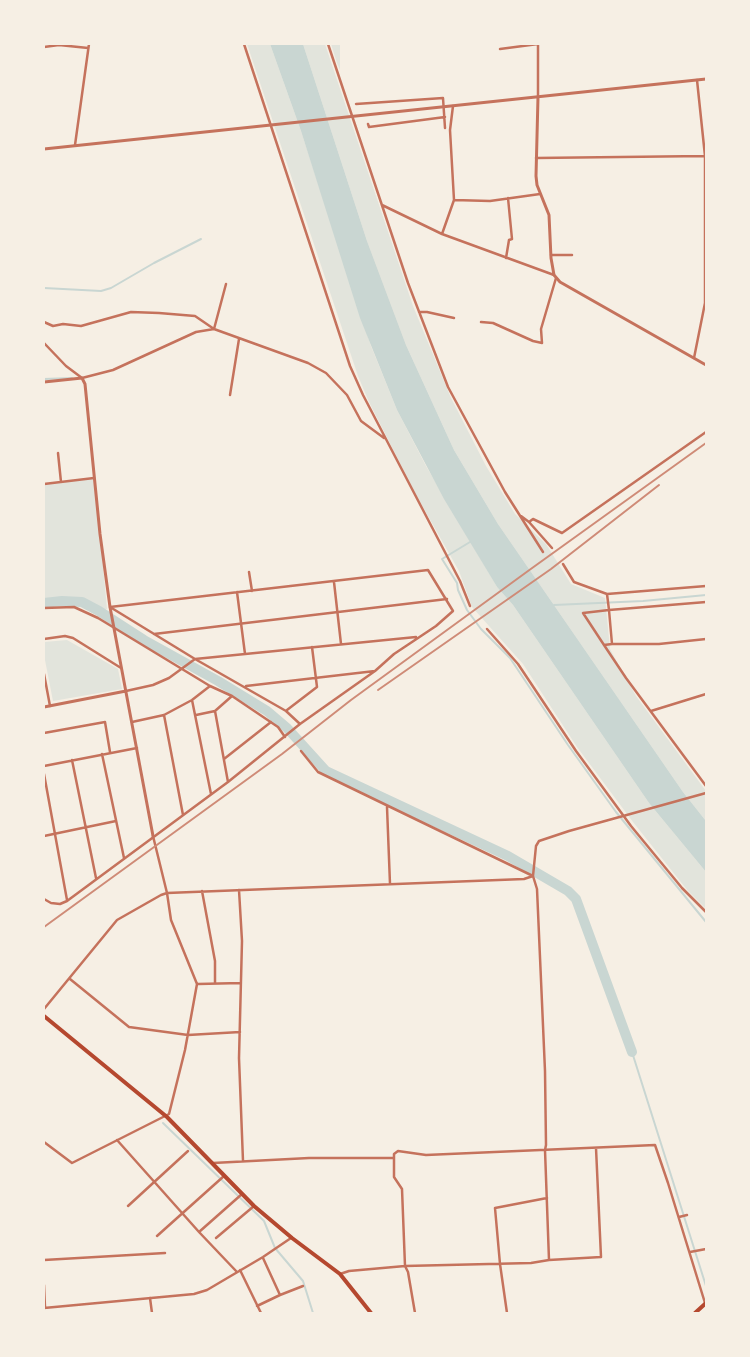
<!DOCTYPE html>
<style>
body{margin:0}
#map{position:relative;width:750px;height:1357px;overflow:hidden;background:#f6efe4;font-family:Helvetica,sans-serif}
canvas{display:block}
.frame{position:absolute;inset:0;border:45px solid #f6efe4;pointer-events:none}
</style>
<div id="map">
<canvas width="750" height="1357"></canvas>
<div class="frame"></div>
</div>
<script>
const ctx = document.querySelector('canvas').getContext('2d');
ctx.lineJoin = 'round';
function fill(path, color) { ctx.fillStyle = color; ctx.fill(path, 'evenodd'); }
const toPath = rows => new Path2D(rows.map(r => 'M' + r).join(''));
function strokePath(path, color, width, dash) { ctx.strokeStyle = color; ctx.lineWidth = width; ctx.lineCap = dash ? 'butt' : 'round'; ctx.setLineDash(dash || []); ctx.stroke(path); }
fill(toPath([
 [247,44,270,44,301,131,371,346,397,410,426,466,497,587,513,605,649,803,706,872,706,909,688,891,633,822,577,747,523,664,472,607,459,571,415,493,369,402,358,376],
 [303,44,325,44,413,306,451,398,486,466,515,514,546,544,571,584,605,598,610,649,636,696,706,791,706,821,683,792,498,524,454,450,406,345,367,241],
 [331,44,340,44,340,70,337,63],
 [95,478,107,609,99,611,82,602,62,601,44,603,44,484],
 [67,640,118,669,122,689,53,701,44,655,44,642]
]), '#e2e4dc');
fill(toPath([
 [270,44,303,44,367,241,406,345,454,450,498,524,683,792,706,821,706,872,649,803,513,605,497,587,444,499,397,410,360,318,301,131]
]), '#c9d6d2');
strokePath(toPath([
 [44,288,101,291,111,288,154,263,201,239],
 [44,379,72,378],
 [470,542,442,559,457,583,458,590,467,610,481,629,510,658,568,745,616,812,706,922],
 [554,605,643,601,706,595],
 [632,1052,706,1286],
 [163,1123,264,1221,275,1248,303,1281,313,1313]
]), '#c9d6d2', 2);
strokePath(toPath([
 [44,603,62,601,82,602,99,611,144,640,218,681,267,711,287,728,326,771,508,856,568,891,576,899,632,1052]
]), '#c9d6d2', 10);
strokePath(toPath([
 [244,44,350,366,363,395,460,581,470,606],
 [328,44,408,283,448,387,505,492,543,552],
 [44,47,59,45,88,48],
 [500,49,538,44],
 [538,97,538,44],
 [356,104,443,98,445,128],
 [453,106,450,130,454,200],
 [368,124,369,127,445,117],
 [75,145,89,44],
 [536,158,705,156],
 [382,205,442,234,554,275],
 [442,234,454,200,490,201,540,194],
 [551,255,572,255],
 [506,258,509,240,512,239,508,198],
 [419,312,427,312,454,318],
 [44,322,53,326,63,324,81,326,131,312,159,313,195,316,214,329,226,284],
 [481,322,493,323,533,341,542,343,541,329,556,278],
 [44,343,66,366,82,378,113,370,196,332,214,329,308,363,326,373,347,395,361,421,384,438],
 [694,358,705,303,705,156,697,80],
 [230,395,239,339],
 [58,453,61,482],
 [44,484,94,478],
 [521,516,529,522,552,548],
 [529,522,533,519,562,533,706,432],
 [563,564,574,582,607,594,706,586],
 [249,572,252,591],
 [334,582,341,644],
 [237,592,245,654],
 [110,607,195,659,286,711,300,724],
 [44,608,74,607,98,618,210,686,232,696,278,727,285,737],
 [487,629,518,664,576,751,631,826,682,888,706,912],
 [154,634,447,599],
 [44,639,65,636,73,638,121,668],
 [706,639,659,644,612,644,604,645,626,678,706,786],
 [612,644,609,610,706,602],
 [604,645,583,613,609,610,607,594],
 [44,674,50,706],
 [246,686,375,671],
 [126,691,153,685,169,678,195,659,416,637],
 [192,700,211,794],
 [287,710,317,687,312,647],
 [215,711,228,782],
 [651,711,706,694],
 [164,715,183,815],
 [196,715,215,711,232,696],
 [132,722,164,715,192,700,210,686],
 [44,733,105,722,110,752],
 [301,751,318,772,533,876],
 [102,754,124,858],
 [224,759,271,722],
 [72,760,96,878],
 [44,766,137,748],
 [44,774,67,900],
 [387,807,390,884],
 [44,836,116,821],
 [239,890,242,941,239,1058,243,1161],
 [202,891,215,961,215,982],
 [44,899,51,903,60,904,67,901,228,782,300,724,375,671,394,654,436,626,453,611,428,570,110,607],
 [70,979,129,1027,188,1035,240,1032],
 [198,984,241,983],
 [44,1009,117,920,161,895,167,893,524,879,533,876],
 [117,1140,199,1232,237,1272],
 [44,1142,72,1163,169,1114,185,1050,197,984,171,920,167,893,153,836],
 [213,1163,309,1158,394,1158],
 [128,1206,188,1151],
 [679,1217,687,1215],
 [199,1232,242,1194],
 [157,1236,224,1176],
 [216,1238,254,1206],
 [690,1252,706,1249],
 [44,1260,165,1253],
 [549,1260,545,1150,546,1145,545,1071,537,889,533,876,536,846,539,841,569,831,706,793],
 [240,1270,261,1313],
 [340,1274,349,1271,405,1266,531,1263,549,1260,601,1257,596,1148],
 [44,1285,45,1307],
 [280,1295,303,1286],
 [150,1298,152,1313],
 [257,1306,280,1295,263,1258],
 [44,1308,194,1294,207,1290,263,1257,291,1238],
 [415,1313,408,1272,405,1266,402,1189,394,1177,394,1154,398,1151,426,1155,655,1145,668,1183,705,1303],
 [507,1313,500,1264,495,1208,547,1198]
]), '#c5725c', 2.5);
strokePath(toPath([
 [538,97,536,176,537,185,549,215,551,258,554,275,560,282,706,365],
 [44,149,706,79],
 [44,382,82,378,85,384,100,534,110,607,153,836],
 [44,707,126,691]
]), '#c5725c', 3);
strokePath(toPath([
 [44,1016,167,1117,254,1206,292,1238,340,1274,371,1313],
 [695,1313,706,1303]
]), '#b5482f', 4);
strokePath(toPath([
 [378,690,551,569,659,485],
 [44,927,282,754,351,700,528,571,706,443]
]), '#cf8b77', 2);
</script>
